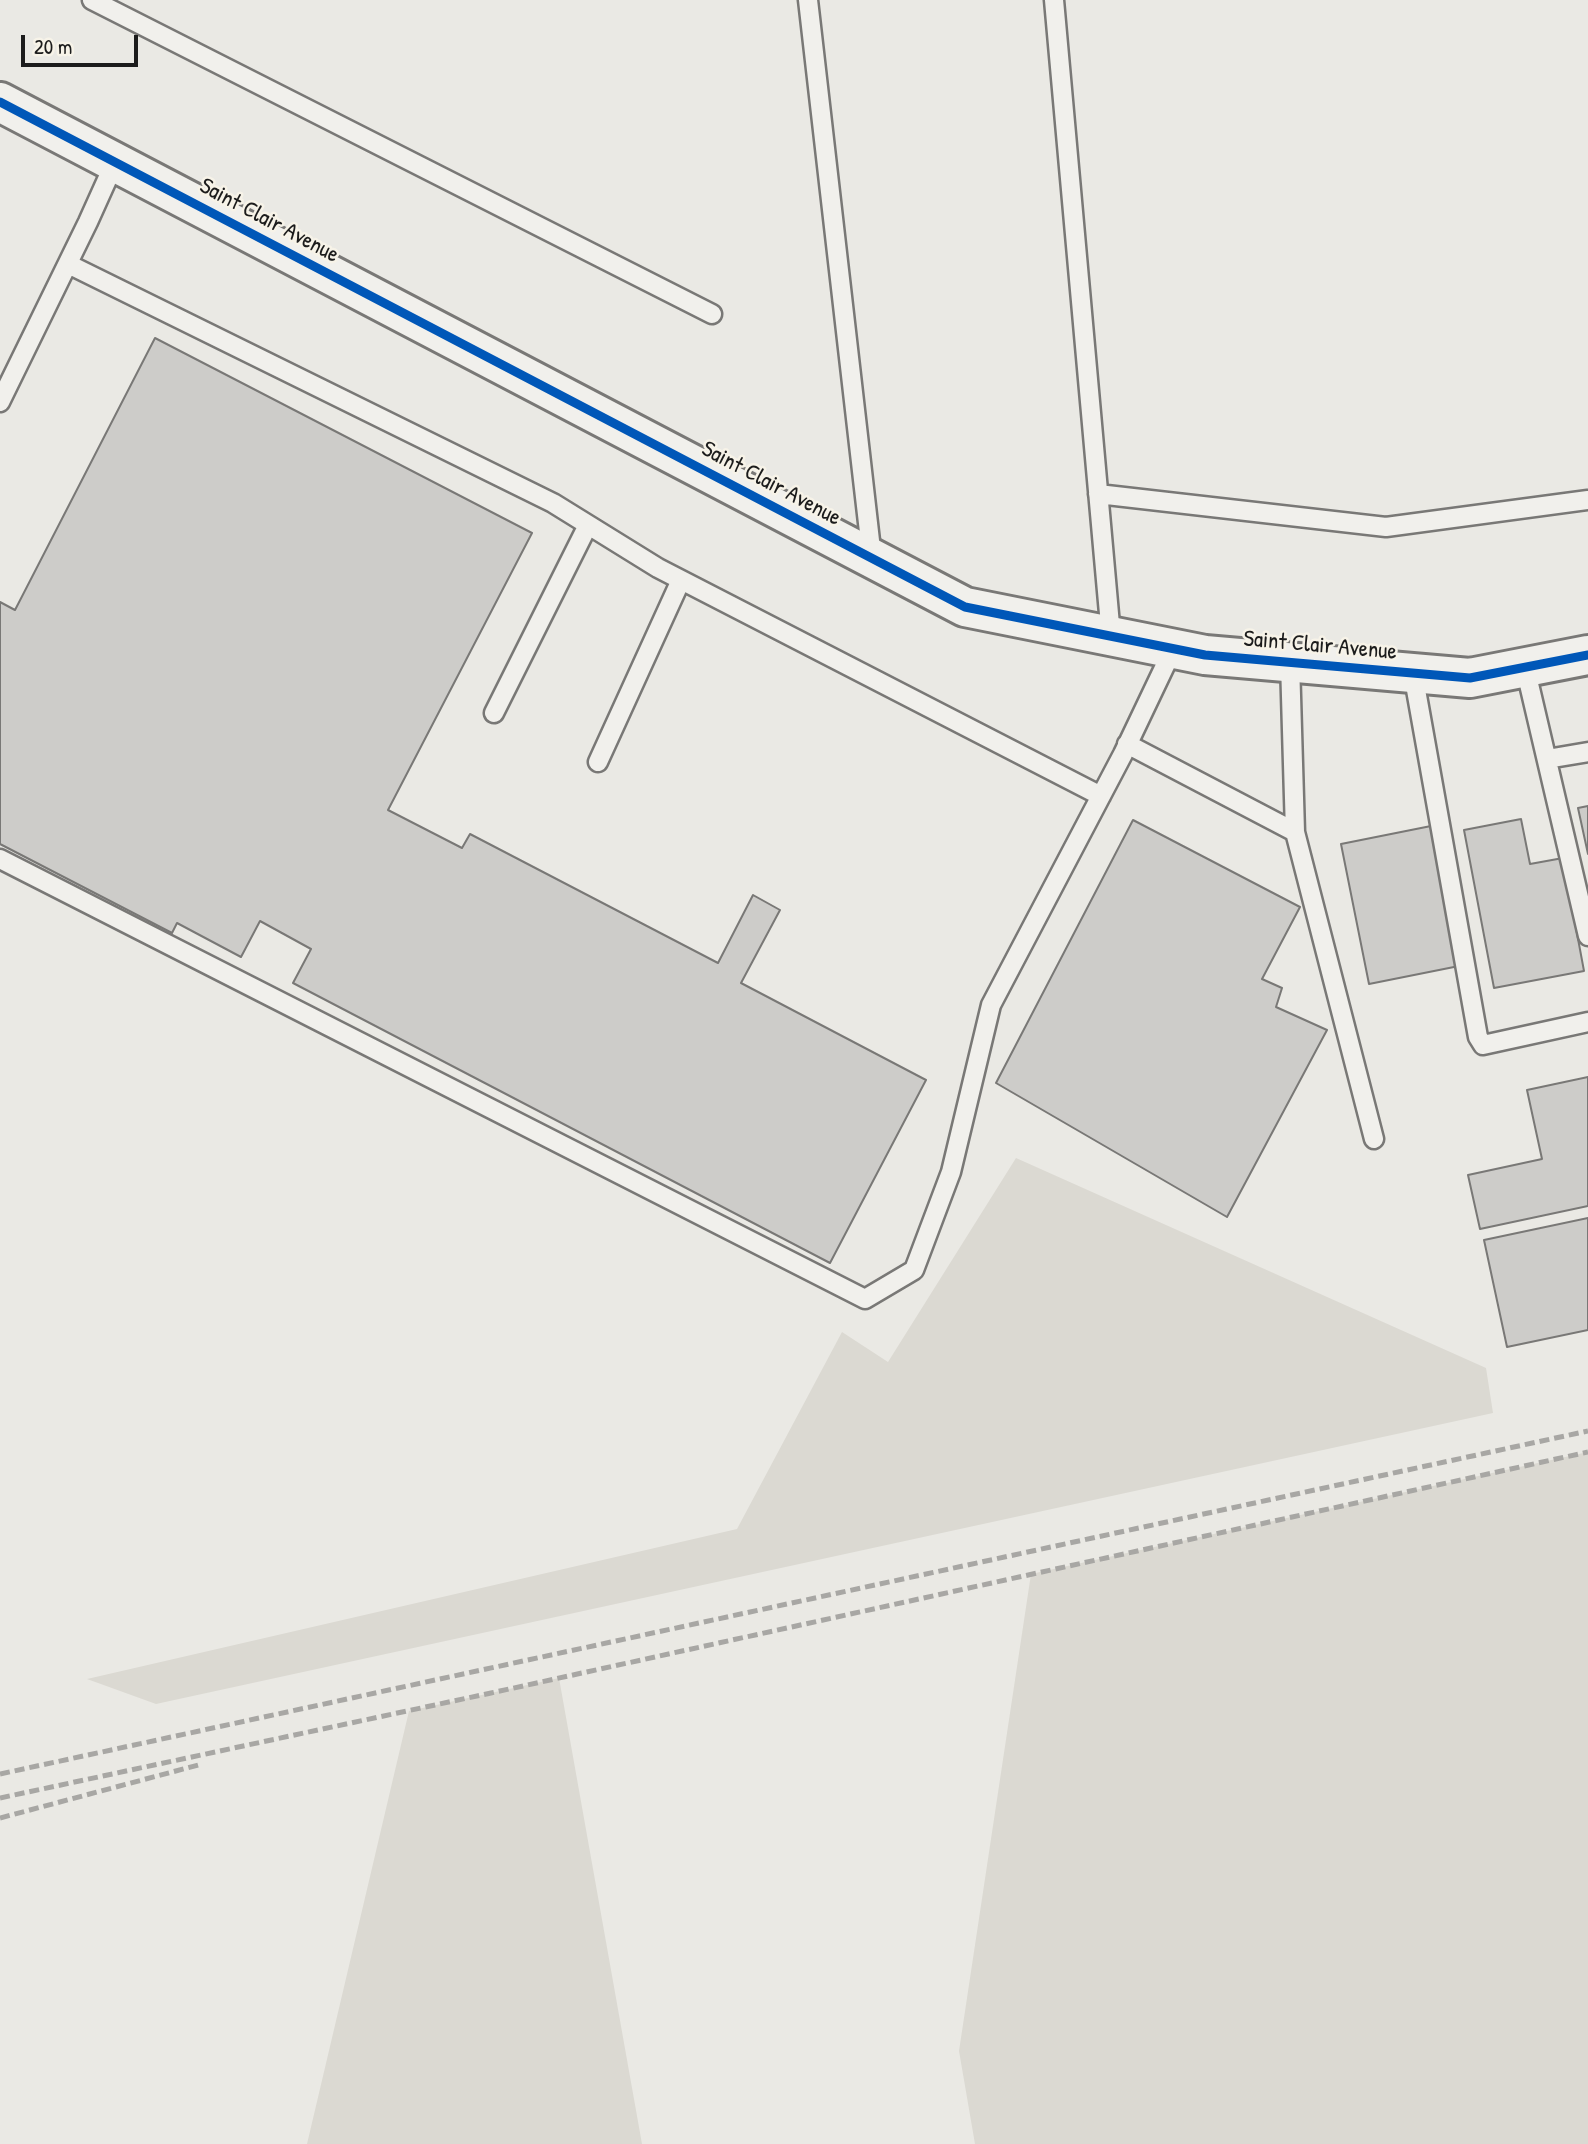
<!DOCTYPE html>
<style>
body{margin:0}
#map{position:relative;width:1588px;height:2144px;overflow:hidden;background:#eae9e4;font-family:"Patrick Hand",sans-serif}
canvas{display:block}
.scale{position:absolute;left:21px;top:35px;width:117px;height:32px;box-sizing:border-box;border:4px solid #1c1c1c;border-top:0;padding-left:9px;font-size:21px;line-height:24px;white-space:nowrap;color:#1c1c1c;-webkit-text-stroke:5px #f7f3e8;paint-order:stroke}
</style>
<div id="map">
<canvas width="1588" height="2144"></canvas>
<div class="scale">20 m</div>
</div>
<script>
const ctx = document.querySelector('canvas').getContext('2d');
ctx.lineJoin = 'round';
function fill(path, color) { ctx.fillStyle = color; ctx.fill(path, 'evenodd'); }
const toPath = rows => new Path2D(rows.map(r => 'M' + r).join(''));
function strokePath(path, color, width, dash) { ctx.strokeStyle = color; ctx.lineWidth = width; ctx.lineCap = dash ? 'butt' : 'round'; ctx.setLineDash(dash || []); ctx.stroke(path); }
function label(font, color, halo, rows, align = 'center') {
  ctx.font = font + ' "Patrick Hand",sans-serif'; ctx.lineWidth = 5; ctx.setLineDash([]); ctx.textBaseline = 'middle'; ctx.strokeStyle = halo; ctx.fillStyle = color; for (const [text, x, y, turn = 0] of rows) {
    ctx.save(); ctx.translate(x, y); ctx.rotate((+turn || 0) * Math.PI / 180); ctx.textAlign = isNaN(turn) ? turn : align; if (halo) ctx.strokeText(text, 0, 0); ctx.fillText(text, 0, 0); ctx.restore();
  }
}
fill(toPath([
 [1016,1158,1486,1368,1493,1413,156,1704,87,1679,737,1529,842,1332,888,1362],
 [1588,1452,1588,2144,975,2144,959,2051,1031,1574],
 [559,1678,642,2144,307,2144,409,1711]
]), '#dbd9d2');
const building = toPath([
 [155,338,532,533,388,810,462,848,470,834,718,963,753,895,780,910,741,983,926,1080,830,1263,293,983,311,949,260,921,241,957,177,923,172,933,0,844,0,602,15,610,155,338],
 [1588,806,1588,854,1578,808,1588,806],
 [1521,819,1530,864,1563,858,1584,971,1494,988,1464,830,1521,819],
 [1133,820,1300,907,1262,979,1282,988,1276,1007,1327,1030,1227,1217,996,1083,1133,820],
 [1431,826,1459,966,1369,984,1341,844,1431,826],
 [1588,1077,1588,1206,1480,1229,1468,1175,1542,1159,1527,1090,1588,1077],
 [1588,1218,1588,1330,1507,1347,1484,1240,1588,1218]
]);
fill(building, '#cdccc9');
strokePath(building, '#797876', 2);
const service = toPath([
 [92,0,712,314],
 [808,0,872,558],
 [1054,0,1111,636],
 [68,264,553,503,658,568,1101,796],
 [0,402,88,222,115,162],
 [1098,494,1386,527,1588,500],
 [1525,667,1588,936],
 [1413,673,1478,1037,1483,1045,1588,1022],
 [494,713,588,525],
 [1127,744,1295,832,1290,662],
 [1547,759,1588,752],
 [598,762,681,580],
 [1295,832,1374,1139],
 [0,859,865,1299,914,1270,951,1172,991,1005,1123,754,1173,649]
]);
const tertiary = toPath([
 [0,102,965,607,1205,655,1470,678,1588,655]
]);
strokePath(service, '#797876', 23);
strokePath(tertiary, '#797876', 44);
strokePath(service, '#f1f0ec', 18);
strokePath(tertiary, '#f1f0ec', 38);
strokePath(toPath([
 [0,1774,1588,1431],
 [0,1798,491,1693,1588,1452],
 [0,1818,202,1764]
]), '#a8a7a4', 5, [10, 5]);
strokePath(toPath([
 [0,102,965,607,1205,655,1470,678,1588,655]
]), '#0057b8', 9);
label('23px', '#1c1c1c', '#f7f3e8', [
 ["Saint Clair Avenue",269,221,28],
 ["Saint Clair Avenue",771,484,28],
 ["Saint Clair Avenue",1320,646,5]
]);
</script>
